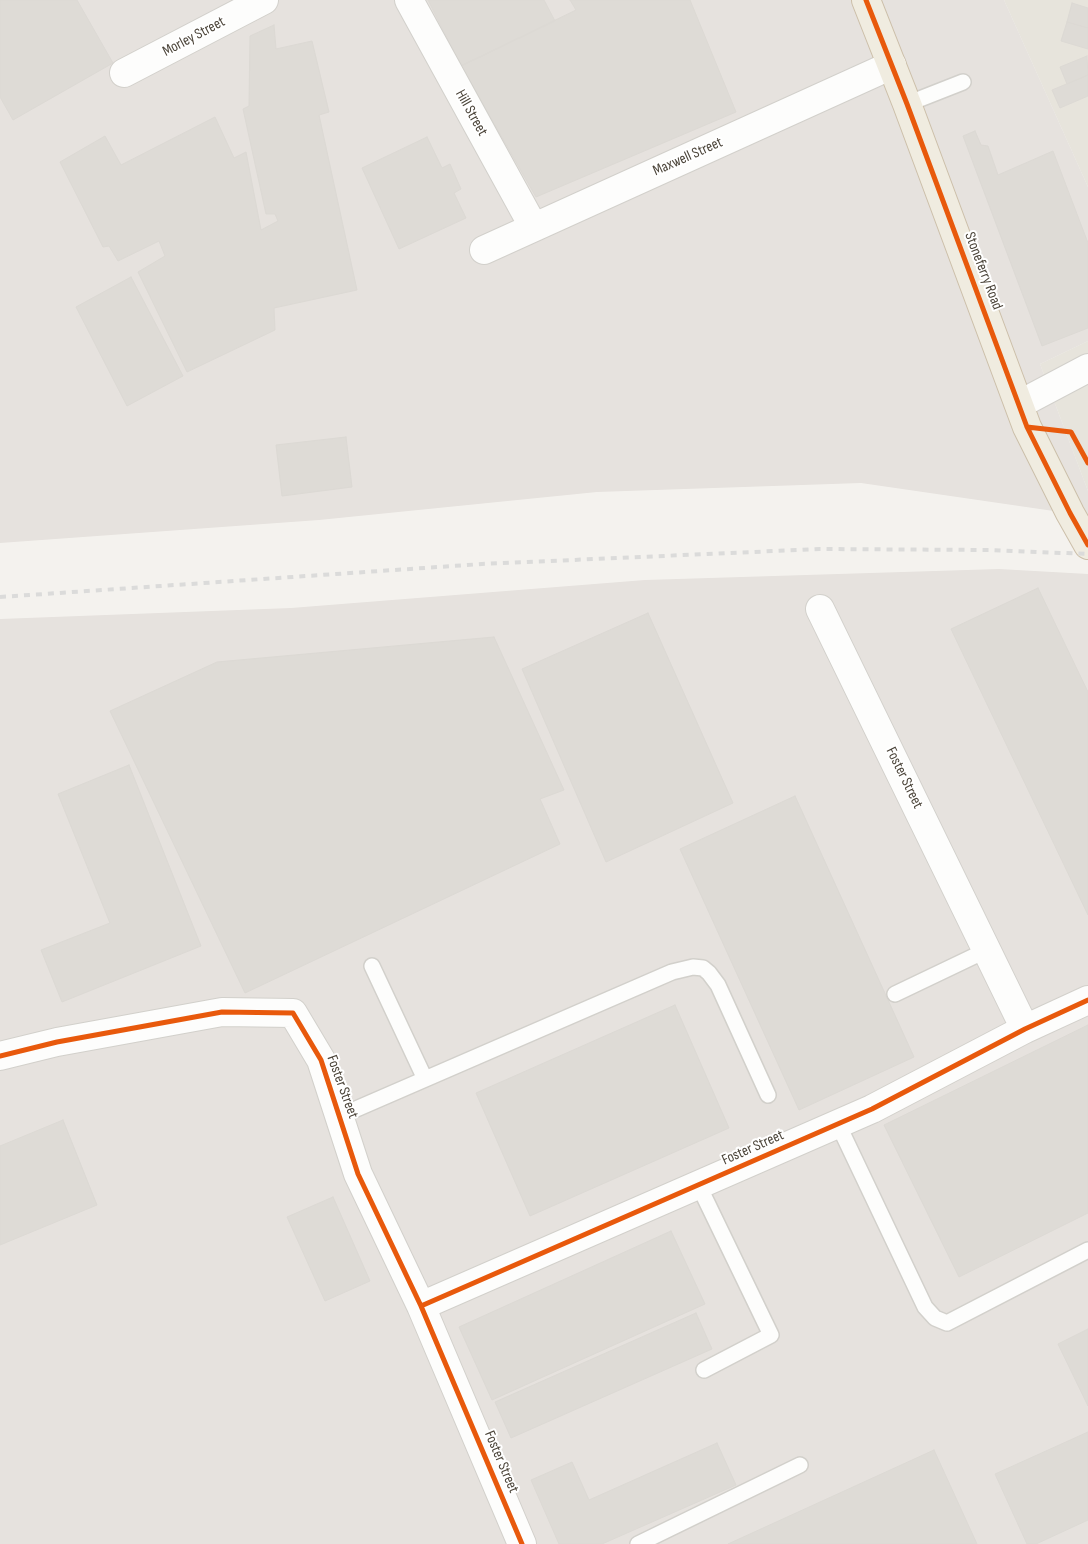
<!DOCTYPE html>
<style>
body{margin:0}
canvas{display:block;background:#f4f2ee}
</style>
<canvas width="1088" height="1544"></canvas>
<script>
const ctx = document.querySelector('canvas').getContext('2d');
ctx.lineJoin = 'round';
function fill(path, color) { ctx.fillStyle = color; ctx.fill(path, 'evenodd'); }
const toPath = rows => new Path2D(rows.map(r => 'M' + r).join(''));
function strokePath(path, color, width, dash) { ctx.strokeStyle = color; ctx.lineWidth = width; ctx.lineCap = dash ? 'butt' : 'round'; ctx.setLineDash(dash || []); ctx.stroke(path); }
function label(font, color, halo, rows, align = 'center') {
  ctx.font = font + ' "Sofia Sans Condensed",sans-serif'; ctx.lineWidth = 4; ctx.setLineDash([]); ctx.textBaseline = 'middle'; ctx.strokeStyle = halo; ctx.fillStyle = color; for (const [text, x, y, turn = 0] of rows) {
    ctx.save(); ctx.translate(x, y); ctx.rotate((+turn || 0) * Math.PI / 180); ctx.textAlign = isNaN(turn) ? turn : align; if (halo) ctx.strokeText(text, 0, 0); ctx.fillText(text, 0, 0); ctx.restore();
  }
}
fill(toPath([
 [1004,0,1088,0,1088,187],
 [1088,341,1088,491,1040,364]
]), '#e7e4dc');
fill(toPath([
 [0,0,1004,0,1088,187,1088,341,1040,364,1088,491,1088,516,861,483,597,492,319,520,0,543],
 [999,569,1088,574,1088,1544,0,1544,0,619,291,608,645,580]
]), '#e6e2de');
const building = toPath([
 [0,0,77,0,113,63,13,120,0,97,0,0],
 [428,0,544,0,555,21,461,66,428,0],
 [570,0,690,0,736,112,536,197,461,66,576,10,570,0],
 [1072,3,1088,8,1088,28,1067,22,1072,3],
 [1067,22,1088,28,1088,49,1061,41,1067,22],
 [274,25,276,49,312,41,329,112,319,115,357,290,274,308,275,330,187,372,138,272,165,256,159,241,118,261,109,246,103,247,60,162,105,136,121,165,215,117,234,158,246,152,261,230,278,221,275,214,266,214,243,109,249,106,250,36,274,25],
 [1087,56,1088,75,1067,84,1060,67,1087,56],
 [1088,75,1088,96,1060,108,1052,90,1088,75],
 [975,131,981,145,988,146,998,175,1053,151,1088,243,1088,328,1042,346,963,136,975,131],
 [427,137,442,168,450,164,461,189,454,193,466,218,399,249,362,168,427,137],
 [131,277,183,376,127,406,76,307,131,277],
 [346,437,352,487,282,496,276,445,346,437],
 [1038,588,1088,692,1088,915,951,629,1038,588],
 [648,613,733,803,606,862,522,669,648,613],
 [494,637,564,790,540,799,560,844,245,993,110,711,217,662,494,637],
 [129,765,201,946,62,1002,41,950,110,923,58,794,129,765],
 [795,796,914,1057,799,1110,680,849,795,796],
 [675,1005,729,1128,530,1216,476,1093,675,1005],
 [1088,1025,1088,1213,959,1277,884,1125,1088,1025],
 [63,1120,97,1205,0,1245,0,1146,63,1120],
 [333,1197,370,1281,325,1301,287,1217,333,1197],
 [671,1231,705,1304,492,1400,459,1327,671,1231],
 [696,1313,712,1349,511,1438,495,1402,696,1313],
 [1088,1329,1088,1406,1058,1344,1088,1329],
 [1088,1432,1088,1520,1036,1544,1027,1544,995,1474,1088,1432],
 [717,1443,736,1485,602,1544,559,1544,531,1480,572,1462,589,1500,717,1443],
 [934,1450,977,1544,728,1544,934,1450]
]);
fill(building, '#dedbd6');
strokePath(building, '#dcd9d4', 1);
const service = toPath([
 [907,104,963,82],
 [372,966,425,1079],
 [895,994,987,950],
 [340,1116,672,972,693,967,703,968,709,973,718,985,768,1095],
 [838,1124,925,1307,935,1318,947,1323,1088,1250],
 [699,1186,771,1335,704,1370],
 [638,1544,800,1465]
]);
const minor = toPath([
 [409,0,533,226],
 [124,73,264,0],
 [484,250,892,65],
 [1020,404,1088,368],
 [820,609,1025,1029],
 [0,1056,57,1042,222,1012,293,1013,321,1060,358,1174,421,1306,522,1544],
 [421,1306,872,1109,1025,1029,1088,1000]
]);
const trunk = toPath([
 [866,0,907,104,1027,427,1070,513,1088,545]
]);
strokePath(service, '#d2d0cb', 18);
strokePath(minor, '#d2d0cb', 30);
strokePath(trunk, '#ccbfa9', 30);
strokePath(service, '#fdfdfc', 15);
strokePath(minor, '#fdfdfc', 28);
strokePath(trunk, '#f0ece0', 28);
strokePath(toPath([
 [0,597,482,564,820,549,990,550,1088,554]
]), '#dbdbda', 4, [6, 6]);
strokePath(toPath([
 [866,0,907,104,1027,427,1070,513,1088,545],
 [1027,427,1071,432,1088,463],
 [0,1056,57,1042,222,1012,293,1013,321,1060,358,1174,421,1306,522,1544],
 [421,1306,872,1109,1025,1029,1088,1000]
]), '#e8590c', 5);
label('15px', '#4b4439', '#fff', [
 ["Morley Street",194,37,-28],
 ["Hill Street",471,113,61],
 ["Maxwell Street",688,157,-24],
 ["Stoneferry Road",983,271,69],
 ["Foster Street",904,778,64],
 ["Foster Street",342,1087,70],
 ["Foster Street",753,1148,-24],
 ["Foster Street",501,1462,67]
]);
</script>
